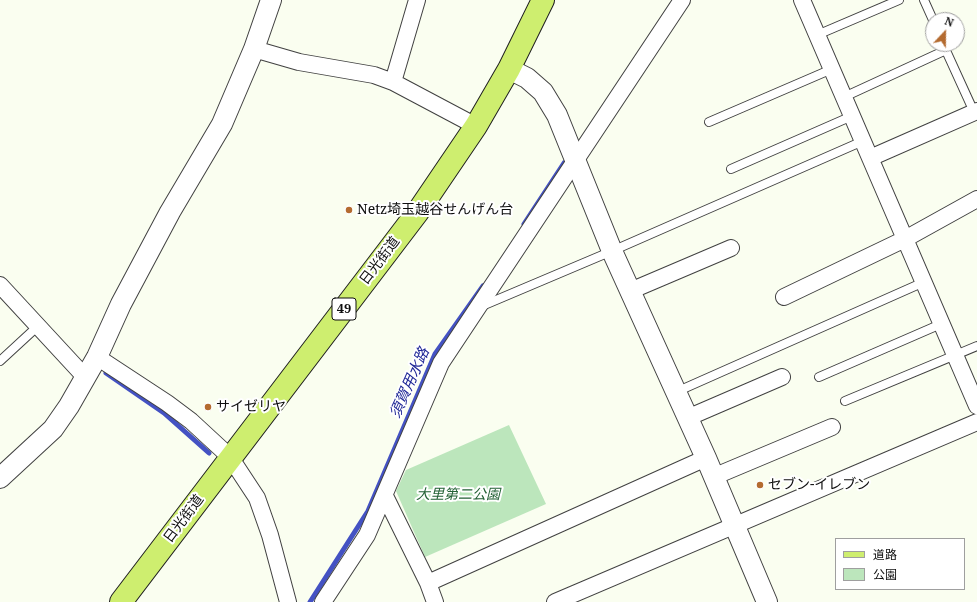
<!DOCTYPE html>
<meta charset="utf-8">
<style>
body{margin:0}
#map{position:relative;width:977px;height:602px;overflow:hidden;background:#fafef0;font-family:"Noto Serif","Noto Sans JP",serif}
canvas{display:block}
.legend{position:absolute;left:835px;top:538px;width:130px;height:52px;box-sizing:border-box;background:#fff;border:1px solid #9f9f9f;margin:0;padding:5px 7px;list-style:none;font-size:12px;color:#0e0e0e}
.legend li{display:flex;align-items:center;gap:8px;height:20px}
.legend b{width:20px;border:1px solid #9f9f9f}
.north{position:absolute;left:925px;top:12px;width:40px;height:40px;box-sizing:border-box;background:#fff;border:1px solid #9f9f9f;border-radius:50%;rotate:22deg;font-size:11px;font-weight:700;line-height:16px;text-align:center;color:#0e0e0e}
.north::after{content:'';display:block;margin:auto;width:14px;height:18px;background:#b46b30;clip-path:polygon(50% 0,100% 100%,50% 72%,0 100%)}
</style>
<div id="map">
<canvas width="977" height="602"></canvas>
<ul class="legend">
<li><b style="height:5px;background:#ceee6f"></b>道路</li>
<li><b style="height:11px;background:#bce6bc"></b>公園</li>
</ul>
<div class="north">N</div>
</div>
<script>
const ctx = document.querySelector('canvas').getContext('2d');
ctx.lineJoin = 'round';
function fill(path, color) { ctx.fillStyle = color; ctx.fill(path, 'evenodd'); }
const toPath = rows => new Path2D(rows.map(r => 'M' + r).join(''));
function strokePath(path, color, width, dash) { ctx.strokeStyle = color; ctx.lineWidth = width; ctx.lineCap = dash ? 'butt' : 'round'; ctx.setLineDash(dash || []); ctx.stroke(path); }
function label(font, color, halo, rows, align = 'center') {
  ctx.font = font + ' "Noto Serif","Noto Sans JP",serif'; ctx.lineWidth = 4; ctx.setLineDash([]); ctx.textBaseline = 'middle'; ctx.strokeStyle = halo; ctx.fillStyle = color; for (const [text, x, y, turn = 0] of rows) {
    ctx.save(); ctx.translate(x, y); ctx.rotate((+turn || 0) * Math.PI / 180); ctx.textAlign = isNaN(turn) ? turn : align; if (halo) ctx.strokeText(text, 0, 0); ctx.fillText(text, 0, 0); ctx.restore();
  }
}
fill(toPath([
 [509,425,546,504,425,557,396,491,406,470]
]), '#bce6bc');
strokePath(toPath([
 [524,224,564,163],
 [106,373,164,413,209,453],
 [310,602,368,511,435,354,483,286]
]), '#4452c3', 5);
const service = toPath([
 [924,0,933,20],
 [817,35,899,0],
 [943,44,974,112],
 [844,97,946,50],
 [709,122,832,69],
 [731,169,852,116],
 [482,306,612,251,863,141],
 [0,361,38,326],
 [819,377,941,324],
 [676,392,924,282],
 [845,401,977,346]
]);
const minor = toPath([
 [802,0,977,406],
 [254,49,299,62,374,75,393,82,476,126],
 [393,82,417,0],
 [870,158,977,111],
 [0,285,86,378],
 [630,291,731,248],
 [784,297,905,239,977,199],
 [97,357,167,403,191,421,230,457,257,498,270,535,288,602],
 [687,418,782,377],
 [713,477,832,427],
 [385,496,428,583,435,602],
 [428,583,706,458],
 [323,602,367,535,441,363,682,0],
 [555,602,977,422]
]);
const tertiary = toPath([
 [509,69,527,78,543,92,557,115,612,251,706,458,767,602],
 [0,478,53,429,69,406,97,357,121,304,170,212,222,124,254,49,271,0]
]);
const primary = toPath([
 [121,602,417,213,476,126,509,69,543,0]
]);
strokePath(service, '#414141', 10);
strokePath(minor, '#414141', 18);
strokePath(tertiary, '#414141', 22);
strokePath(primary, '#1f1f1f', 24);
strokePath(service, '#fff', 8);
strokePath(minor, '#fff', 16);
strokePath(tertiary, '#fff', 20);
strokePath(primary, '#ceee6f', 22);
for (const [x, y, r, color] of [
 [349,210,4,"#b46b30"],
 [208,407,4,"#b46b30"],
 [760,485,4,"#b46b30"]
]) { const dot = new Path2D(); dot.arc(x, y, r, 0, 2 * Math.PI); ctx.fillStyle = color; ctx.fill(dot); strokePath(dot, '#fff', 1.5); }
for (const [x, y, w] of [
 [344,309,24]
]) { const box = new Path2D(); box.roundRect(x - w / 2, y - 11, w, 22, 3); ctx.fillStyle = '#fff'; ctx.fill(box); strokePath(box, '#0e0e0e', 1); }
label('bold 13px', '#0e0e0e', null, [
 ["49",344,309]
]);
label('14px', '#0e0e0e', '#fff', [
 ["Netz埼玉越谷せんげん台",357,210],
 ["サイゼリヤ",216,407],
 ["セブン-イレブン",768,485]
], 'left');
label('14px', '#0e0e0e', '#fff', [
 ["日光街道",380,261,-53],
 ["日光街道",184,519,-53]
]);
label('italic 14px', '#236135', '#fff', [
 ["大里第二公園",458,495]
]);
label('italic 15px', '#202897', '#fff', [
 ["須賀用水路",410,383,-66]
]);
</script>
